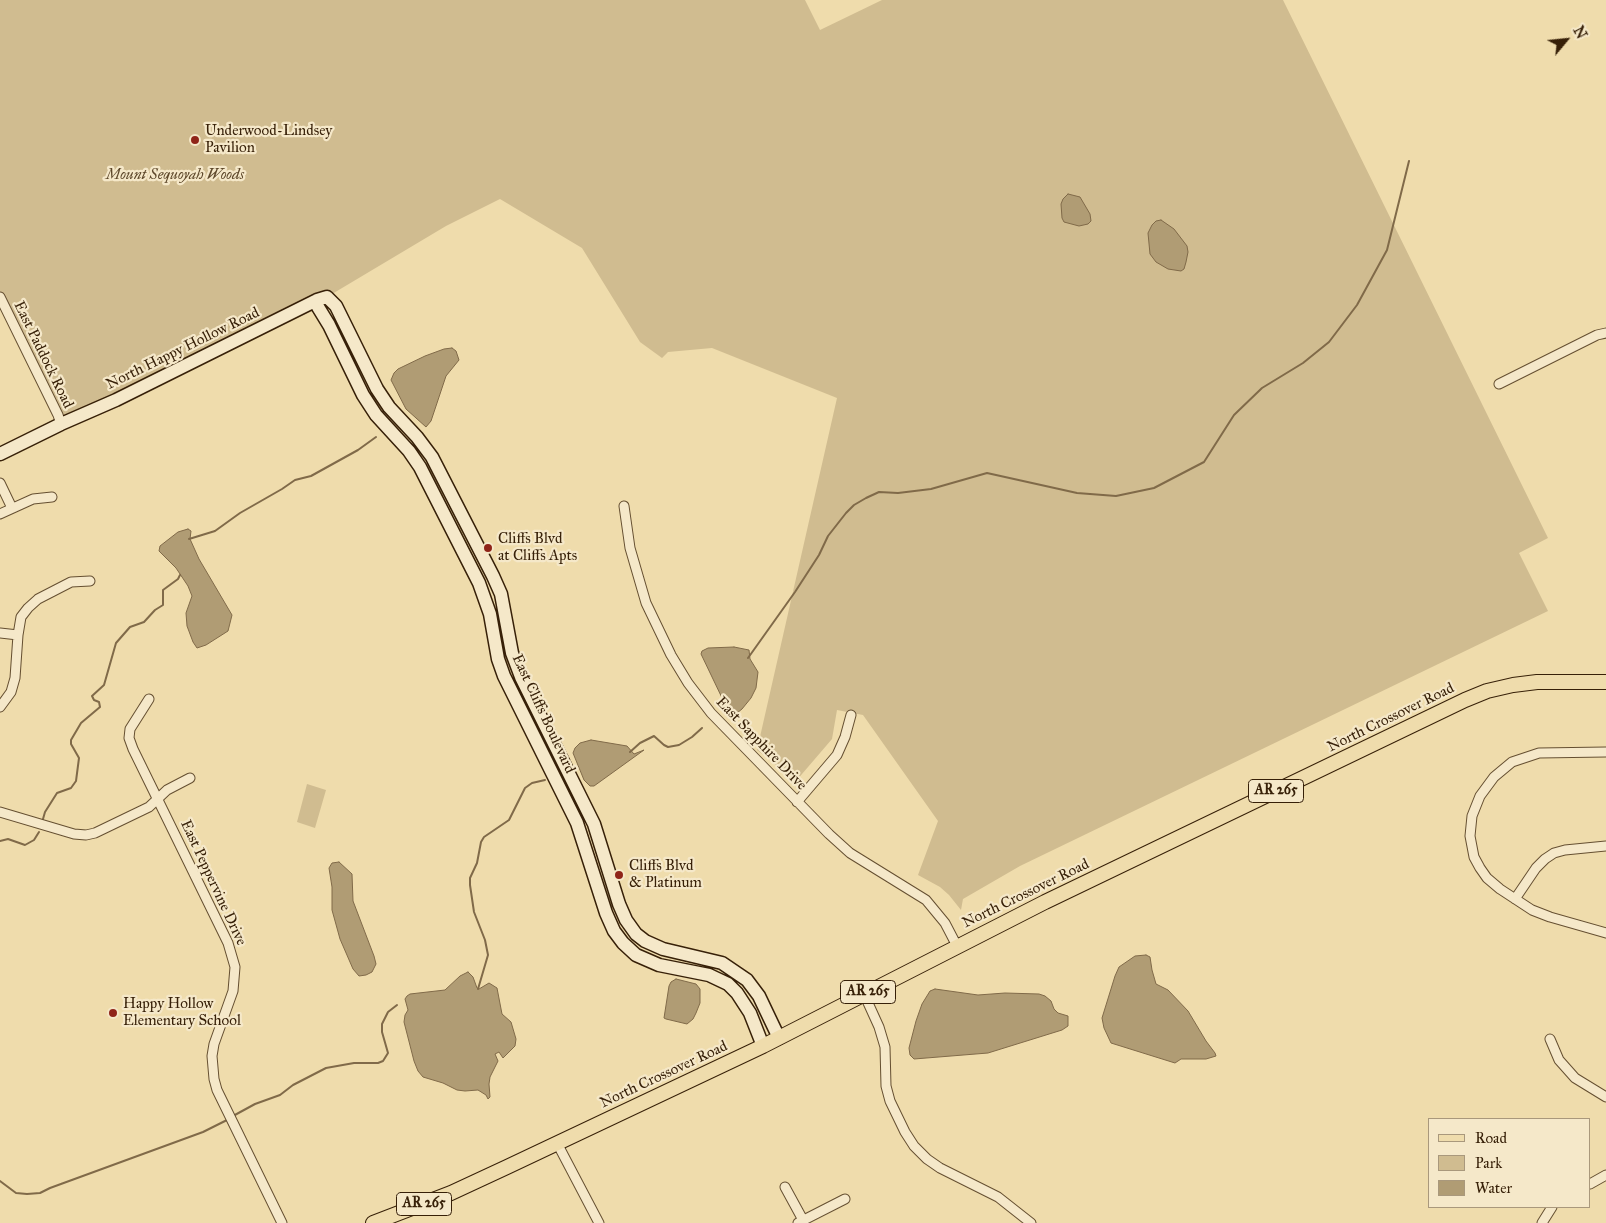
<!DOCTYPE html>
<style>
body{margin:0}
#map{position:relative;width:1606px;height:1223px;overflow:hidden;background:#efdcac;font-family:"IM FELL Great Primer",serif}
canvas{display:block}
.legend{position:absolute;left:1428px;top:1118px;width:162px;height:90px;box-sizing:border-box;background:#f5e8c9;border:1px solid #a9987c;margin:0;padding:6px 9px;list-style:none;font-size:15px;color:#372008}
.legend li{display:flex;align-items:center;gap:10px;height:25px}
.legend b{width:25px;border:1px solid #a9987c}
.north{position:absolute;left:1541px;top:15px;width:50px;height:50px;-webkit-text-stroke:4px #f5e8c9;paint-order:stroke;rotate:62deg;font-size:14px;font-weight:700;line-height:20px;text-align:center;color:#372008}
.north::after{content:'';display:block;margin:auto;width:18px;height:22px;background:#372008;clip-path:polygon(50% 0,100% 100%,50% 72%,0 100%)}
</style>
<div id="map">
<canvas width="1606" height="1223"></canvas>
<ul class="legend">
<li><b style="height:6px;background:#efdcac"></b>Road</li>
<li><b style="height:14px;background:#d0bc90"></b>Park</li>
<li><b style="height:14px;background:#b09c74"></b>Water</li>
</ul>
<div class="north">N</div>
</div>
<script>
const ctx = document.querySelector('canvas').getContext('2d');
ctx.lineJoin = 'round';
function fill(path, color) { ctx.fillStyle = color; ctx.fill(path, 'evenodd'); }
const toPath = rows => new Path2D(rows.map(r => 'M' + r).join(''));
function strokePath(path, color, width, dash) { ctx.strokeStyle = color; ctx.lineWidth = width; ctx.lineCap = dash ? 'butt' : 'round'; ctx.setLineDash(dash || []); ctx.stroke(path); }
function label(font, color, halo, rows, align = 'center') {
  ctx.font = font + ' "IM FELL Great Primer",serif'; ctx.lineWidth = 4.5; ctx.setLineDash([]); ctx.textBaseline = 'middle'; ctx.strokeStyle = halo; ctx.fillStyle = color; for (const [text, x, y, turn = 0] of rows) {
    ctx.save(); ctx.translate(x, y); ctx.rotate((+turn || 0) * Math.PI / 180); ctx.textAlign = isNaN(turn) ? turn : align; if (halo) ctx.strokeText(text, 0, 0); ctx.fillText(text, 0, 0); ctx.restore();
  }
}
fill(toPath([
 [0,0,805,0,820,30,882,0,1283,0,1548,538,1519,553,1548,611,1020,866,963,899,961,910,949,895,940,887,918,875,938,821,863,715,837,710,832,739,796,781,757,750,837,398,712,348,668,352,662,358,640,342,582,248,500,199,446,226,327,297,61,424,0,297],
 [307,784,326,790,315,828,297,822]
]), '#d0bc90');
const water = toPath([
 [1068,194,1080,197,1090,214,1091,221,1088,224,1079,226,1064,222,1062,218,1061,204,1063,199,1068,194],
 [1161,220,1174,229,1187,246,1188,252,1186,262,1184,269,1181,271,1168,269,1156,262,1150,254,1148,233,1152,225,1156,221,1161,220],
 [452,348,456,351,459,360,446,376,431,421,426,427,406,409,391,380,394,373,398,369,425,356,444,349,452,348],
 [188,529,191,531,190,539,199,559,232,615,228,631,206,645,197,648,193,642,187,626,186,613,192,596,188,586,176,568,159,551,160,546,178,532,188,529],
 [734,647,749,650,750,659,758,672,756,688,751,698,742,709,737,713,724,708,724,702,701,654,702,651,708,648,734,647],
 [591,740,627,746,634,754,644,750,594,786,590,786,584,780,573,753,575,748,580,743,591,740],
 [339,862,352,874,353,901,374,956,376,964,372,972,366,975,359,976,353,969,340,939,332,910,332,887,329,868,332,863,339,862],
 [1146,955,1150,957,1152,970,1156,984,1168,990,1188,1011,1206,1041,1215,1053,1216,1056,1206,1059,1181,1059,1175,1063,1111,1043,1104,1028,1102,1018,1115,976,1119,967,1135,956,1146,955],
 [468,972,473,977,477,988,479,989,489,983,497,988,502,1014,511,1022,516,1039,515,1046,503,1058,499,1052,495,1054,498,1061,490,1077,489,1084,490,1097,488,1099,486,1095,478,1090,465,1091,457,1090,443,1083,423,1077,418,1071,414,1061,404,1022,405,1015,408,1010,405,999,407,996,410,994,445,990,460,976,468,972],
 [676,979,696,984,700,989,700,1003,696,1013,693,1019,687,1024,666,1019,664,1018,669,986,671,982,676,979],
 [935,989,978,995,1005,993,1039,994,1045,996,1051,1001,1054,1009,1058,1013,1068,1016,1068,1026,1062,1030,988,1053,914,1059,910,1055,909,1048,916,1021,922,1004,930,991,935,989]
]);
fill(water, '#b09c74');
strokePath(water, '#806a49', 1);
strokePath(toPath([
 [189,539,215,531,240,513,282,489,295,480,311,476,358,450,376,437],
 [748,658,795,592,819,555,828,536,846,513,854,505,866,498,879,492,898,493,931,489,987,473,1077,493,1116,496,1154,488,1204,462,1234,415,1262,388,1303,363,1329,342,1357,305,1387,250,1409,161],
 [630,752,640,743,654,736,664,745,668,747,679,745,692,737,702,728],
 [43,819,45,812,57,793,71,788,76,781,79,758,71,744,71,740,81,723,100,707,99,702,94,700,92,696,104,685,116,643,130,627,144,622,155,610,163,605,163,590,178,579,180,575],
 [0,841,8,839,25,845,34,840,39,832],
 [478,989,488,955,485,940,474,912,470,885,470,878,477,863,481,842,484,837,509,820,525,788,532,783,545,780],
 [233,1116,255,1104,280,1095,293,1085,326,1068,354,1063,378,1063,383,1061,388,1053,382,1032,382,1024,388,1012,397,1005],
 [0,1181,16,1193,27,1194,40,1193,50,1188,203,1132,229,1119]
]), '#806a49', 2);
const street = toPath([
 [0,297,58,415,61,424],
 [1499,384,1597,335,1606,333],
 [0,483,12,508],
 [624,506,630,548,646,603,671,655,688,683,711,713,829,834,850,853,926,900,945,923,957,946],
 [0,514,33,499,52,497],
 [0,633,18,635],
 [149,699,130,729,129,738,133,749,228,943,235,967,233,991,214,1044,212,1056,214,1079,217,1090,282,1223],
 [0,707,11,692,15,678,18,635,21,617,28,608,38,599,71,582,90,581],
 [1606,752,1539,753,1512,762,1494,777,1480,796,1472,816,1470,836,1474,857,1480,868,1487,878,1500,889,1532,910,1550,917,1606,933],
 [797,802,837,755,845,737,851,715],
 [0,812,74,834,86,835,95,833,149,807,167,790,190,778],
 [1515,899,1536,868,1545,859,1554,853,1565,850,1606,846],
 [864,994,879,1027,885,1047,886,1086,890,1101,905,1132,914,1146,927,1159,940,1168,998,1197,1031,1223],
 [1550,1039,1559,1060,1575,1078,1606,1097],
 [557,1143,599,1223],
 [1590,1184,1606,1175],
 [785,1187,803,1220],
 [798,1223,845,1199],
 [1542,1223,1552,1207]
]);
const secondary = toPath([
 [317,300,318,307,329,325,363,395,376,415,409,451,420,467,479,583,490,614,498,659,504,676,577,823,606,913,614,931,623,943,636,955,659,965,709,975,728,984,737,993,750,1013,763,1046],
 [0,454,61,424,116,400,317,300,327,297,336,306,377,389,389,407,417,437,432,457,493,576,501,594,512,653,521,677,594,824,619,904,626,920,636,934,645,941,663,949,722,963,747,980,759,996,779,1038]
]);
const primary = toPath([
 [373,1223,451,1193,507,1167,763,1046,1045,902,1465,700,1487,691,1513,685,1537,682,1606,682]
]);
strokePath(street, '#654f31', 11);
strokePath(secondary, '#372008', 15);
strokePath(primary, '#372008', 16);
strokePath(street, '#f5e8c9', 9);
strokePath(secondary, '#f5e8c9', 12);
strokePath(primary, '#efdcac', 14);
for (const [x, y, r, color] of [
 [195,140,5,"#8f2418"],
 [488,548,5,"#8f2418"],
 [619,875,5,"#8f2418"],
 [113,1013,5,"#8f2418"]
]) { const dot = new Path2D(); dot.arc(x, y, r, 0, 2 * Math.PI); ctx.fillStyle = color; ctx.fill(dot); strokePath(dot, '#f5e8c9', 2); }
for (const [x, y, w] of [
 [1276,791,55],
 [868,992,55],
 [424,1204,55]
]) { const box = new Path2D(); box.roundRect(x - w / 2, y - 11.5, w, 23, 4); ctx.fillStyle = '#f5e8c9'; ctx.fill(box); strokePath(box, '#372008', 1); }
label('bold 14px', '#372008', null, [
 ["AR 265",1276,791],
 ["AR 265",868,992],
 ["AR 265",424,1204]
]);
label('15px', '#372008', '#f5e8c9', [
 ["Underwood-Lindsey",205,131],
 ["Pavilion",205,148],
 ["Cliffs Blvd",498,539],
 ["at Cliffs Apts",498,556],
 ["Cliffs Blvd",629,866],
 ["& Platinum",629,883],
 ["Happy Hollow",123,1004],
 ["Elementary School",123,1021]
], 'left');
label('italic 15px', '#5d472a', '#f5e8c9', [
 ["Mount Sequoyah Woods",175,175]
]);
label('15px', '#372008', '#f5e8c9', [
 ["North Happy Hollow Road",183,349,-26],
 ["East Paddock Road",43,355,64],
 ["East Cliffs Boulevard",543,714,65],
 ["North Crossover Road",1391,718,-26],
 ["East Sapphire Drive",761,744,46],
 ["East Peppervine Drive",213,883,65],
 ["North Crossover Road",1026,894,-26],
 ["North Crossover Road",664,1075,-25]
]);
</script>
